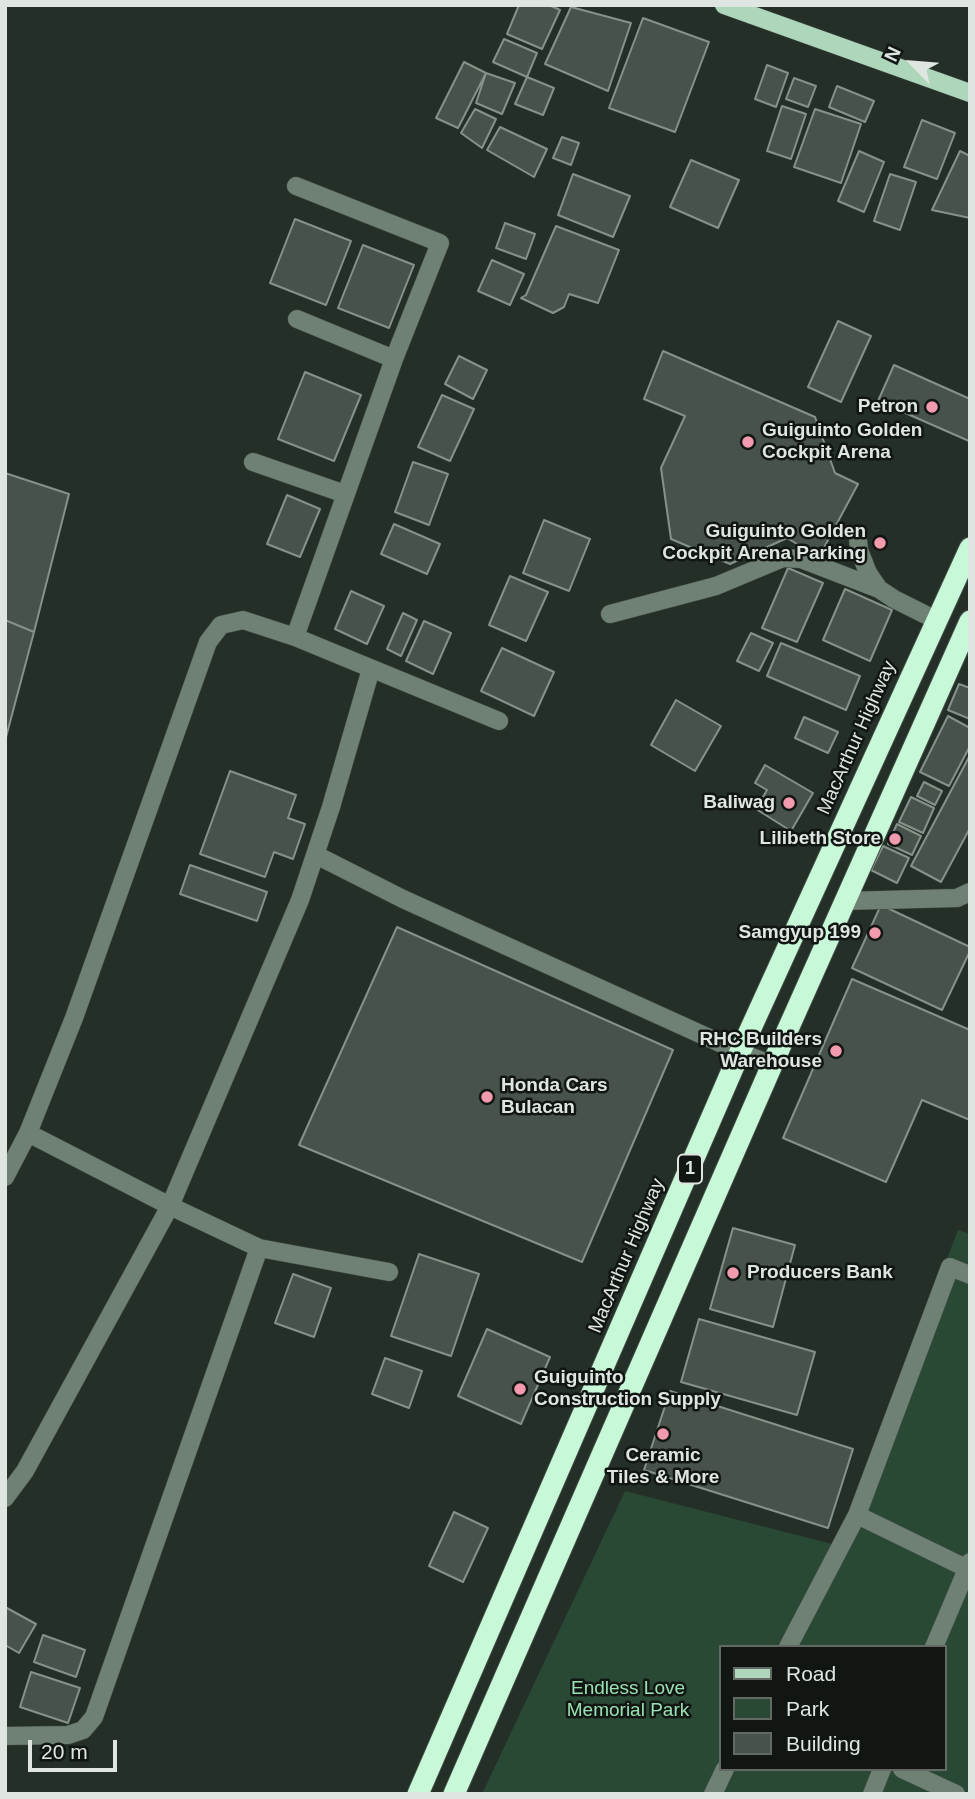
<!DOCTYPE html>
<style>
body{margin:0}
#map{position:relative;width:975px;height:1799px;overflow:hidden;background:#242f28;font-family:Helvetica,sans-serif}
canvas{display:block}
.frame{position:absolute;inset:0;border:7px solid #dfe6e1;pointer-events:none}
.legend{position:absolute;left:719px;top:1645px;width:228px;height:126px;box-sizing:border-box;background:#111613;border:2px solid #636965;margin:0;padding:9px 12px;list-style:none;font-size:21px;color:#dfe6e1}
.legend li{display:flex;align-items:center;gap:14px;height:35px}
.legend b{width:35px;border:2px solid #636965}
.north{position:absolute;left:877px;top:28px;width:70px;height:70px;-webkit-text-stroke:5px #111613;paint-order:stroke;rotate:295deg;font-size:19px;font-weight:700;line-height:28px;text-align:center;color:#dfe6e1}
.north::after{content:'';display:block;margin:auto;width:24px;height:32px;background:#dfe6e1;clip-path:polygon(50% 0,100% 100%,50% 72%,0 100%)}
.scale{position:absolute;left:28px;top:1740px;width:89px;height:32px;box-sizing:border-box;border:4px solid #dfe6e1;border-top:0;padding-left:9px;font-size:21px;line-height:24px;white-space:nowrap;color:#dfe6e1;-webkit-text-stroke:5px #111613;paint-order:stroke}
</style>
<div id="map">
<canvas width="975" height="1799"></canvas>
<div class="frame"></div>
<ul class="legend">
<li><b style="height:9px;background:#aed6bb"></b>Road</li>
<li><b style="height:19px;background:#2a4935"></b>Park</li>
<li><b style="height:19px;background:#46524a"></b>Building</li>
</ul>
<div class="north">N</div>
<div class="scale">20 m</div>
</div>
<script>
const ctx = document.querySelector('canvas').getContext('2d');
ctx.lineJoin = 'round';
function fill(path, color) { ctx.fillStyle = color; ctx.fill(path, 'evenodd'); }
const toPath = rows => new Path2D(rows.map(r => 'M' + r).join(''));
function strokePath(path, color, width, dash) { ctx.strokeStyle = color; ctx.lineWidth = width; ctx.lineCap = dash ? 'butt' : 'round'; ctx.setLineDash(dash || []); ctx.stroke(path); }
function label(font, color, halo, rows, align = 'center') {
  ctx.font = font + ' Helvetica,sans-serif'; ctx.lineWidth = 5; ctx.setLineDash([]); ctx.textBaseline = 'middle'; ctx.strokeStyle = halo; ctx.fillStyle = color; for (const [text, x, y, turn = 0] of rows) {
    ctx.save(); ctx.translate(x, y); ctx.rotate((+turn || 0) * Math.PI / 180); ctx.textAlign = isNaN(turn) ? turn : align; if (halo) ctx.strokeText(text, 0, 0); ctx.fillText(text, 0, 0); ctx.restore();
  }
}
fill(toPath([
 [958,1230,970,1234,970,1794,482,1794,625,1491,836,1545],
 [721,1647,945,1647,945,1769,721,1769]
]), '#2a4935');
const building = toPath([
 [519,5,549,5,560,10,542,49,507,34,519,5],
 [571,7,631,23,608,91,545,64,571,7],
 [643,18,709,42,675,132,609,108,643,18],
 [504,39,537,53,527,77,493,62,504,39],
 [464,62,486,73,458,128,436,118,464,62],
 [767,65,788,73,776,107,755,99,767,65],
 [486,73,515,83,502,114,476,103,486,73],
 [527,77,554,88,543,115,515,104,527,77],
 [794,78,816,86,808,107,786,99,794,78],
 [837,86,874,101,865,122,829,107,837,86],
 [782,106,806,114,791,159,767,151,782,106],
 [475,109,496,119,482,148,461,133,475,109],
 [815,109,861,124,841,183,794,167,815,109],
 [922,120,955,133,937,179,904,167,922,120],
 [500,127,547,149,534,177,487,150,500,127],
 [562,137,579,143,571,165,553,158,562,137],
 [859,151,884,162,864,212,838,201,859,151],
 [960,151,970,156,970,218,932,210,960,151],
 [691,160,739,180,718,228,670,207,691,160],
 [573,174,630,196,613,237,558,215,573,174],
 [890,174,916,182,900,230,874,221,890,174],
 [295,219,351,241,326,305,270,283,295,219],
 [505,223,535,234,526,259,496,248,505,223],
 [556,226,619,250,598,303,569,294,564,307,553,313,521,298,526,295,556,226],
 [363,245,414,265,389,328,338,308,363,245],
 [492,260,524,274,510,305,478,291,492,260],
 [838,321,871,336,841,402,808,387,838,321],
 [663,351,815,417,835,473,858,484,819,557,787,538,730,564,671,539,661,468,685,416,644,399,663,351],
 [459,356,487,370,473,399,445,384,459,356],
 [894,365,970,399,969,441,878,401,894,365],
 [305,372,361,395,334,461,278,439,305,372],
 [442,395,474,409,450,461,418,447,442,395],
 [413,462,448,474,429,525,395,512,413,462],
 [5,473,69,494,34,632,5,620,5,473],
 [287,495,320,509,300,557,267,544,287,495],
 [544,520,590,539,569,591,523,573,544,520],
 [394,524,440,544,427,574,381,554,394,524],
 [788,568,823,583,797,642,762,628,788,568],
 [510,576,548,592,526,641,489,625,510,576],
 [845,589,892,610,870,661,823,640,845,589],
 [351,591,384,606,367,644,335,629,351,591],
 [403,613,417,620,401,656,387,649,403,613],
 [5,620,34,632,5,741,5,620],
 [424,621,451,633,433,674,406,661,424,621],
 [751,633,773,643,759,671,737,661,751,633],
 [781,643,860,676,846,710,767,676,781,643],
 [502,648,554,672,534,716,481,691,502,648],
 [959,684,970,688,970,719,948,710,959,684],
 [676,700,721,726,695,771,651,745,676,700],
 [948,716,970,728,970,746,949,786,920,772,948,716],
 [804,717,838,732,828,753,795,738,804,717],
 [970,755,970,828,941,882,911,866,970,755],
 [765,765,813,793,791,831,756,809,767,790,755,783,765,765],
 [230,771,296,795,288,818,305,824,293,859,274,852,265,877,200,854,230,771],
 [924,782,942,791,935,805,917,796,924,782],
 [911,797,934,808,923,833,899,822,911,797],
 [897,824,921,836,912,855,888,844,897,824],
 [883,846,909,858,897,883,871,870,883,846],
 [190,865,267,892,257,921,180,894,190,865],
 [881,905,970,947,970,951,942,1010,852,968,881,905],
 [397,927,673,1050,582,1262,299,1145,397,927],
 [852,979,970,1030,970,1120,922,1100,886,1182,783,1138,852,979],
 [733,1228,795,1245,773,1327,710,1309,733,1228],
 [419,1254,479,1274,451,1356,391,1336,419,1254],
 [293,1274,331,1288,314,1337,275,1323,293,1274],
 [699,1319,815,1352,797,1415,681,1382,699,1319],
 [487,1329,550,1357,521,1424,458,1396,487,1329],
 [385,1358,422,1371,409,1408,372,1394,385,1358],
 [670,1391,853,1449,828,1528,644,1470,670,1391],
 [454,1512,488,1528,463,1582,429,1566,454,1512],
 [5,1607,36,1624,19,1653,5,1645,5,1607],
 [43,1635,85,1650,76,1677,34,1662,43,1635],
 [31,1672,80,1688,68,1723,20,1707,31,1672]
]);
fill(building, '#46524a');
strokePath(building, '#859289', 2);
const minor = toPath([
 [297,319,394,359],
 [253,462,345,494],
 [858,539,859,550,868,573,879,589,894,599,936,620],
 [610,614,716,586,783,558,801,559,879,589],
 [295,637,394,359,440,243,296,186],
 [316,855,403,899,740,1052,772,1065],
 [844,901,957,898,970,892],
 [28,1133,170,1206,259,1248,389,1272],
 [5,1177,28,1133,74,1018,208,642,221,625,243,620,295,637,499,721],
 [5,1498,25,1471,170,1206,300,900,331,807,371,669],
 [857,1515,970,1570],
 [788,1647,857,1515,950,1267,970,1275],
 [934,1647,970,1562],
 [5,1736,68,1735,83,1730,94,1717,259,1248],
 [902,1769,956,1794],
 [713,1794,725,1769],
 [872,1794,882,1769]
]);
const major = toPath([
 [724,5,970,93]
]);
const highway = toPath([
 [418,1794,740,1052,970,548],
 [454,1794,772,1065,970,621]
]);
strokePath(minor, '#424c46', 19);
strokePath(major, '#424c46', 19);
strokePath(highway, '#424c46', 23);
strokePath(minor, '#6e8174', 18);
strokePath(major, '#aed6bb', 18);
strokePath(highway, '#c7f8d7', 21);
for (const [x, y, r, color] of [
 [932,407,7,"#f29aae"],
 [748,442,7,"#f29aae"],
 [880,543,7,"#f29aae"],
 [789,803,7,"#f29aae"],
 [895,839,7,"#f29aae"],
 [875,933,7,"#f29aae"],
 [836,1051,7,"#f29aae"],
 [487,1097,7,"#f29aae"],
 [733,1273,7,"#f29aae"],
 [520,1389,7,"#f29aae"],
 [663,1434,7,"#f29aae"]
]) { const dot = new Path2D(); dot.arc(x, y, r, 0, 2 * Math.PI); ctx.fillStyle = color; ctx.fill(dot); strokePath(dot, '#111613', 2.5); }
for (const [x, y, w] of [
 [690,1169,24]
]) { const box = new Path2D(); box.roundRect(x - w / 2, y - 14.5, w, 29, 5); ctx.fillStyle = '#111613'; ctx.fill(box); strokePath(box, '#dfe6e1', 2); }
label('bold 18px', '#dfe6e1', null, [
 ["1",690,1169]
]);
label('bold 19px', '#dfe6e1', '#111613', [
 ["Petron",918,407],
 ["Guiguinto Golden",762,431,"left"],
 ["Cockpit Arena",762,453,"left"],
 ["Guiguinto Golden",866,532],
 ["Cockpit Arena Parking",866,554],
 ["Baliwag",775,803],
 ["Lilibeth Store",881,839],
 ["Samgyup 199",861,933],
 ["RHC Builders",822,1040],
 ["Warehouse",822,1062],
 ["Honda Cars",501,1086,"left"],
 ["Bulacan",501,1108,"left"],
 ["Producers Bank",747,1273,"left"],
 ["Guiguinto",534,1378,"left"],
 ["Construction Supply",534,1400,"left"],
 ["Ceramic",663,1456,"center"],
 ["Tiles & More",663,1478,"center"]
], 'right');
label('19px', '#dfe6e1', '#111613', [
 ["MacArthur Highway",857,738,-66],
 ["MacArthur Highway",627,1256,-67]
]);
label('19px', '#99e0b2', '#111613', [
 ["Endless Love",628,1689],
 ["Memorial Park",628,1711]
]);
</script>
